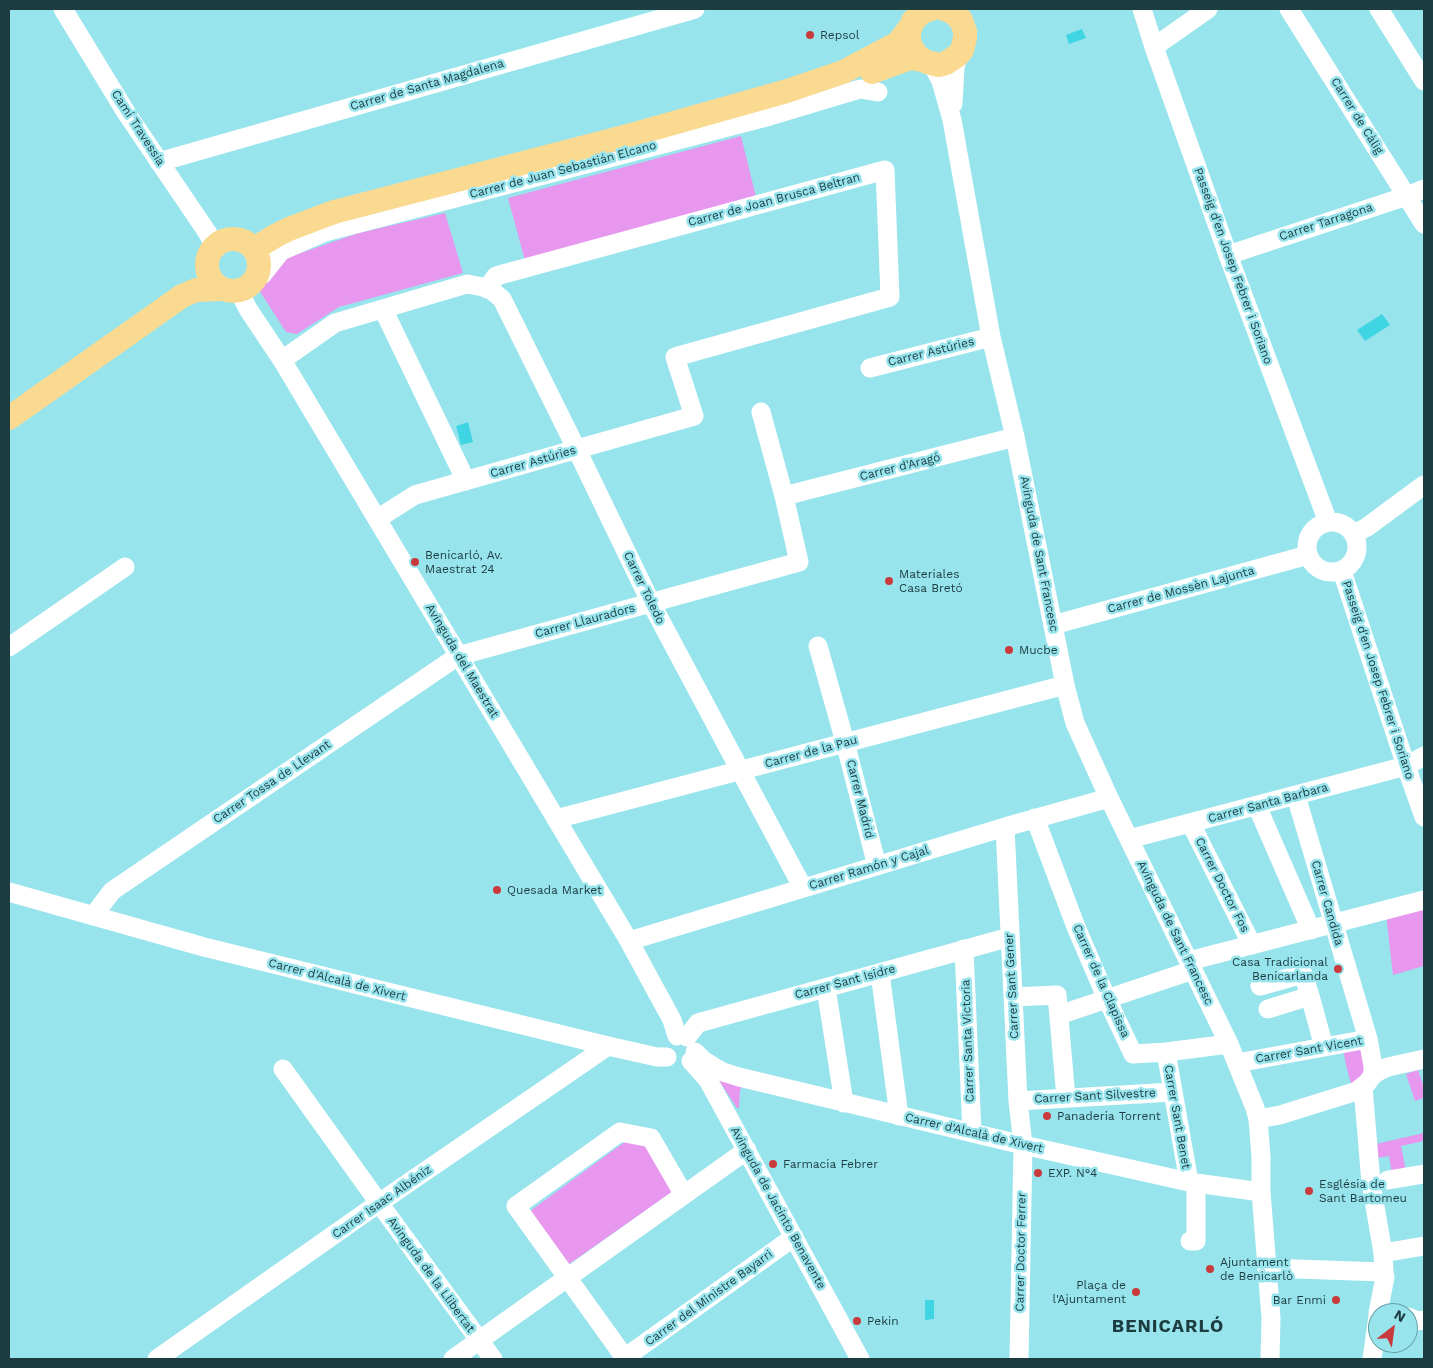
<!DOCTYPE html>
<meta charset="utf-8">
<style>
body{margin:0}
#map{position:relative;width:1433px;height:1368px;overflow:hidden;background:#98e4ed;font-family:"Work Sans",sans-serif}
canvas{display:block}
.frame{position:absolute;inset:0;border:10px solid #1c3c40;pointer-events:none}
.north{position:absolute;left:1368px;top:1303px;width:50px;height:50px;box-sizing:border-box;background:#98e4ed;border:1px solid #66a1a8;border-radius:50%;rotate:30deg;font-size:14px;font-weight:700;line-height:20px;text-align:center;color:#1c3c40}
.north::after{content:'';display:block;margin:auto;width:18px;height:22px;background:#c93a3c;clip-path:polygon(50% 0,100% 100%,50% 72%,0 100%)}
</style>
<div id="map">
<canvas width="1433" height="1368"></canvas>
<div class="frame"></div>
<div class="north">N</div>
</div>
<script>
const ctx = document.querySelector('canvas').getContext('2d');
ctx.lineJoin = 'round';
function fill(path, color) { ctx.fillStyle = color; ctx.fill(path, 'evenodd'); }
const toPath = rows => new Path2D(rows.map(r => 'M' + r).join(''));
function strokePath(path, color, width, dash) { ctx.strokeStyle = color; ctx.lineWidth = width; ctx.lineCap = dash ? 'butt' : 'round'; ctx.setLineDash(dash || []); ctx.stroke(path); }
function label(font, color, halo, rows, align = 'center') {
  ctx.font = font + ' "Work Sans",sans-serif'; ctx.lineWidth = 5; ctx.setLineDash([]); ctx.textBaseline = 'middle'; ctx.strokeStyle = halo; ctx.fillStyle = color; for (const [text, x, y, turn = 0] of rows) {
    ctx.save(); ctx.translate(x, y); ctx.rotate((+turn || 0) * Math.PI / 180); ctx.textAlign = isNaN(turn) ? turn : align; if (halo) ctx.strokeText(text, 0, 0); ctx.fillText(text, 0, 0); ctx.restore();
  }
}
fill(toPath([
 [741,136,758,205,527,268,508,198],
 [445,213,463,273,339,307,297,334,286,332,257,287,262,275,289,257,359,233],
 [1424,905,1424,966,1393,975,1386,915],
 [1363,1047,1369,1065,1352,1087,1347,1069,1343,1050],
 [1418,1070,1424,1088,1424,1098,1415,1101,1406,1074],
 [716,1076,743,1086,740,1090,739,1108,737,1108],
 [1424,1133,1424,1141,1401,1146,1406,1171,1392,1174,1389,1156,1377,1158,1376,1144],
 [626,1141,646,1146,672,1192,569,1264,530,1211]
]), '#e797ed');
fill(toPath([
 [1082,29,1086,38,1069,44,1066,35],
 [1382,314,1390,325,1365,341,1357,330],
 [468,422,473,442,461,445,456,426],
 [925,1300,934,1300,934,1319,925,1320]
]), '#40d5e3');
strokePath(toPath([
 [63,9,127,114,207,232,215,246],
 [1142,9,1154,47,1228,255,1328,522],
 [1289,9,1424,224],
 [1379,9,1424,81],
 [1154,47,1208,9],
 [932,64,941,81,952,120,991,337,1015,437,1065,685,1075,723,1109,798,1229,1044,1255,1108,1258,1119,1261,1157,1261,1192,1271,1318,1270,1359],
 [953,104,955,68,958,55],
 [159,162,695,9],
 [1228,255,1407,196,1424,189],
 [262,275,281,251,325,232,770,116,860,89,878,92],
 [239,291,248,309,282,360,629,941,672,1020,677,1036],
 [383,309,466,481],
 [282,360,335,323,467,284,483,287,491,290,502,299,577,450,651,603,803,888],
 [870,368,991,337],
 [784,496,1015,437],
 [377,519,415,495,694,416,675,357,890,297,885,170,496,276,487,289],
 '1307 547a25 25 0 1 1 50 0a25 25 0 1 1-50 0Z',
 [1353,533,1356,533,1367,527,1424,485],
 [1342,571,1406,766,1424,817],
 [1053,625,1308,555],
 [818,646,845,742,877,866],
 [9,647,125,567],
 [1296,796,1368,1039,1373,1066,1373,1075],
 [1257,806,1311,930],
 [1035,818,1076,927,1107,999,1133,1054,1166,1052,1229,1044],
 [556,819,1065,685],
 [1191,824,1252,945],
 [1005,827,1018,1101,1023,1145,1019,1359],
 [1129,839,1406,766,1424,756],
 [9,892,204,947,608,1046,657,1057,667,1057],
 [93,916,112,891,458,656,799,562,784,496,761,412],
 [629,941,1005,827,1109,798],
 [964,949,972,1133],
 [1189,961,1424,900],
 [880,973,899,1116],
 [1260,986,1303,974,1310,996],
 [826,988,844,1103],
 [1013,997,1057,995,1066,1098],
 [1268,1009,1310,996,1324,1047],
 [1059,1015,1193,970],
 [687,1037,698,1023,1010,937],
 [695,1052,703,1060,714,1067,723,1072,739,1077,1023,1145,1189,1182,1261,1192],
 [1166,1052,1189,1182],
 [691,1061,708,1080,860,1359],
 [1237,1063,1368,1039],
 [283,1069,379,1203,493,1359],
 [1363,1087,1371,1183,1383,1253,1384,1272,1385,1277,1378,1313],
 [1018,1101,1173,1092],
 [1258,1119,1280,1115,1357,1091,1367,1083,1373,1075,1379,1071,1388,1067,1424,1059],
 [1388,1180,1424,1174],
 [1190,1241,1196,1241,1196,1183],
 [1383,1253,1424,1246],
 [1267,1268,1384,1272],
 [1408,1317,1418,1321,1424,1320],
 [625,1358,516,1206,620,1132,651,1138,684,1195],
 [157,1359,379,1203,608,1046],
 [453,1359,747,1150],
 [623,1359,794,1237],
 [1372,1359,1378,1316]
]), '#fff', 19);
strokePath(toPath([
 [931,9,922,12,913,21,909,32,909,38,910,45,917,56,927,62,939,65,946,63,958,55,962,50,965,38,965,31,961,20,952,12,944,9],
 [872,72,910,58,922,60],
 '207 265a26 26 0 1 1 52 0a26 26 0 1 1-52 0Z',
 [254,249,275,236,289,229,334,212,631,135,787,91,843,72,898,43,911,26],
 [9,418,182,296,196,290,221,289]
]), '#fada91', 24);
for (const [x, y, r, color] of [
 [810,35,5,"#c93a3c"],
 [415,562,5,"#c93a3c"],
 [889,581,5,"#c93a3c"],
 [1009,650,5,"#c93a3c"],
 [497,890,5,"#c93a3c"],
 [1338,969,5,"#c93a3c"],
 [1047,1116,5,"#c93a3c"],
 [773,1164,5,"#c93a3c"],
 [1038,1173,5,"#c93a3c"],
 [1309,1191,5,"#c93a3c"],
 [1210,1269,5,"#c93a3c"],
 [1136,1292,5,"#c93a3c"],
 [1336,1300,5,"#c93a3c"],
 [857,1321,5,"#c93a3c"]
]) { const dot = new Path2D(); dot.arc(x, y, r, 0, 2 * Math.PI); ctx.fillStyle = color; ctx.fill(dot); strokePath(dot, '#98e4ed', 2); }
label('12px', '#1c3c40', '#98e4ed', [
 ["Repsol",820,35],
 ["Benicarló, Av.",425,555],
 ["Maestrat 24",425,569],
 ["Materiales",899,574],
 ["Casa Bretó",899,588],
 ["Mucbe",1019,650],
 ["Quesada Market",507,890],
 ["Casa Tradicional",1328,962,"right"],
 ["Benicarlanda",1328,976,"right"],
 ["Panaderia Torrent",1057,1116],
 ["Farmacia Febrer",783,1164],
 ["EXP. N°4",1048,1173],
 ["Església de",1319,1184],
 ["Sant Bartomeu",1319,1198],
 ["Ajuntament",1220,1262],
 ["de Benicarlò",1220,1276],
 ["Plaça de",1126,1285,"right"],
 ["l'Ajuntament",1126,1299,"right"],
 ["Bar Enmi",1326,1300,"right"],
 ["Pekin",867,1321]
], 'left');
label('12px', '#1c3c40', '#98e4ed', [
 ["Carrer de Santa Magdalena",427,85,-16],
 ["Carrer de Càlig",1357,116,58],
 ["Camí Travessia",138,128,57],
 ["Carrer de Juan Sebastián Elcano",563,170,-15],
 ["Carrer de Joan Brusca Beltran",774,200,-15],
 ["Carrer Tarragona",1326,222,-18],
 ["Passeig d'en Josep Febrer i Soriano",1233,266,70],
 ["Carrer Astúries",931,352,-14],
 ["Carrer Astúries",533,462,-16],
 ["Carrer d'Aragó",900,467,-14],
 ["Avinguda de Sant Francesc",1039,554,79],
 ["Carrer Toledo",644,588,64],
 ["Carrer de Mossèn Lajunta",1181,590,-15],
 ["Carrer Llauradors",585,621,-15],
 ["Avinguda del Maestrat",462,661,59],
 ["Passeig d'en Josep Febrer i Soriano",1378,680,72],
 ["Carrer de la Pau",811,752,-15],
 ["Carrer Tossa de Llevant",272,782,-34],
 ["Carrer Madrid",860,799,76],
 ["Carrer Santa Barbara",1268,803,-15],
 ["Carrer Ramón y Cajal",869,868,-17],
 ["Carrer Doctor Fos",1222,885,63],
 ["Carrer Candida",1327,903,74],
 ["Avinguda de Sant Francesc",1175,933,64],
 ["Carrer d'Alcalà de Xivert",337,980,14],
 ["Carrer de la Clapissa",1101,981,66],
 ["Carrer Sant Isidre",845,982,-15],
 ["Carrer Sant Gener",1012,986,-93],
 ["Carrer Santa Victoria",968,1041,-92],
 ["Carrer Sant Vicent",1309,1050,-10],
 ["Carrer Sant Silvestre",1095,1096,-3],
 ["Carrer Sant Benet",1177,1117,80],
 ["Carrer d'Alcalà de Xivert",974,1133,13],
 ["Carrer Isaac Albéniz",382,1202,-35],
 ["Avinguda de Jacinto Benavente",778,1208,61],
 ["Carrer Doctor Ferrer",1021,1252,-89],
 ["Avinguda de la Llibertat",431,1275,54],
 ["Carrer del Ministre Bayarri",709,1298,-36]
]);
ctx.letterSpacing = '1px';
label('bold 18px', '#1c3c40', '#98e4ed', [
 ["BENICARLÓ",1168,1327]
]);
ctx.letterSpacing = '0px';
</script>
